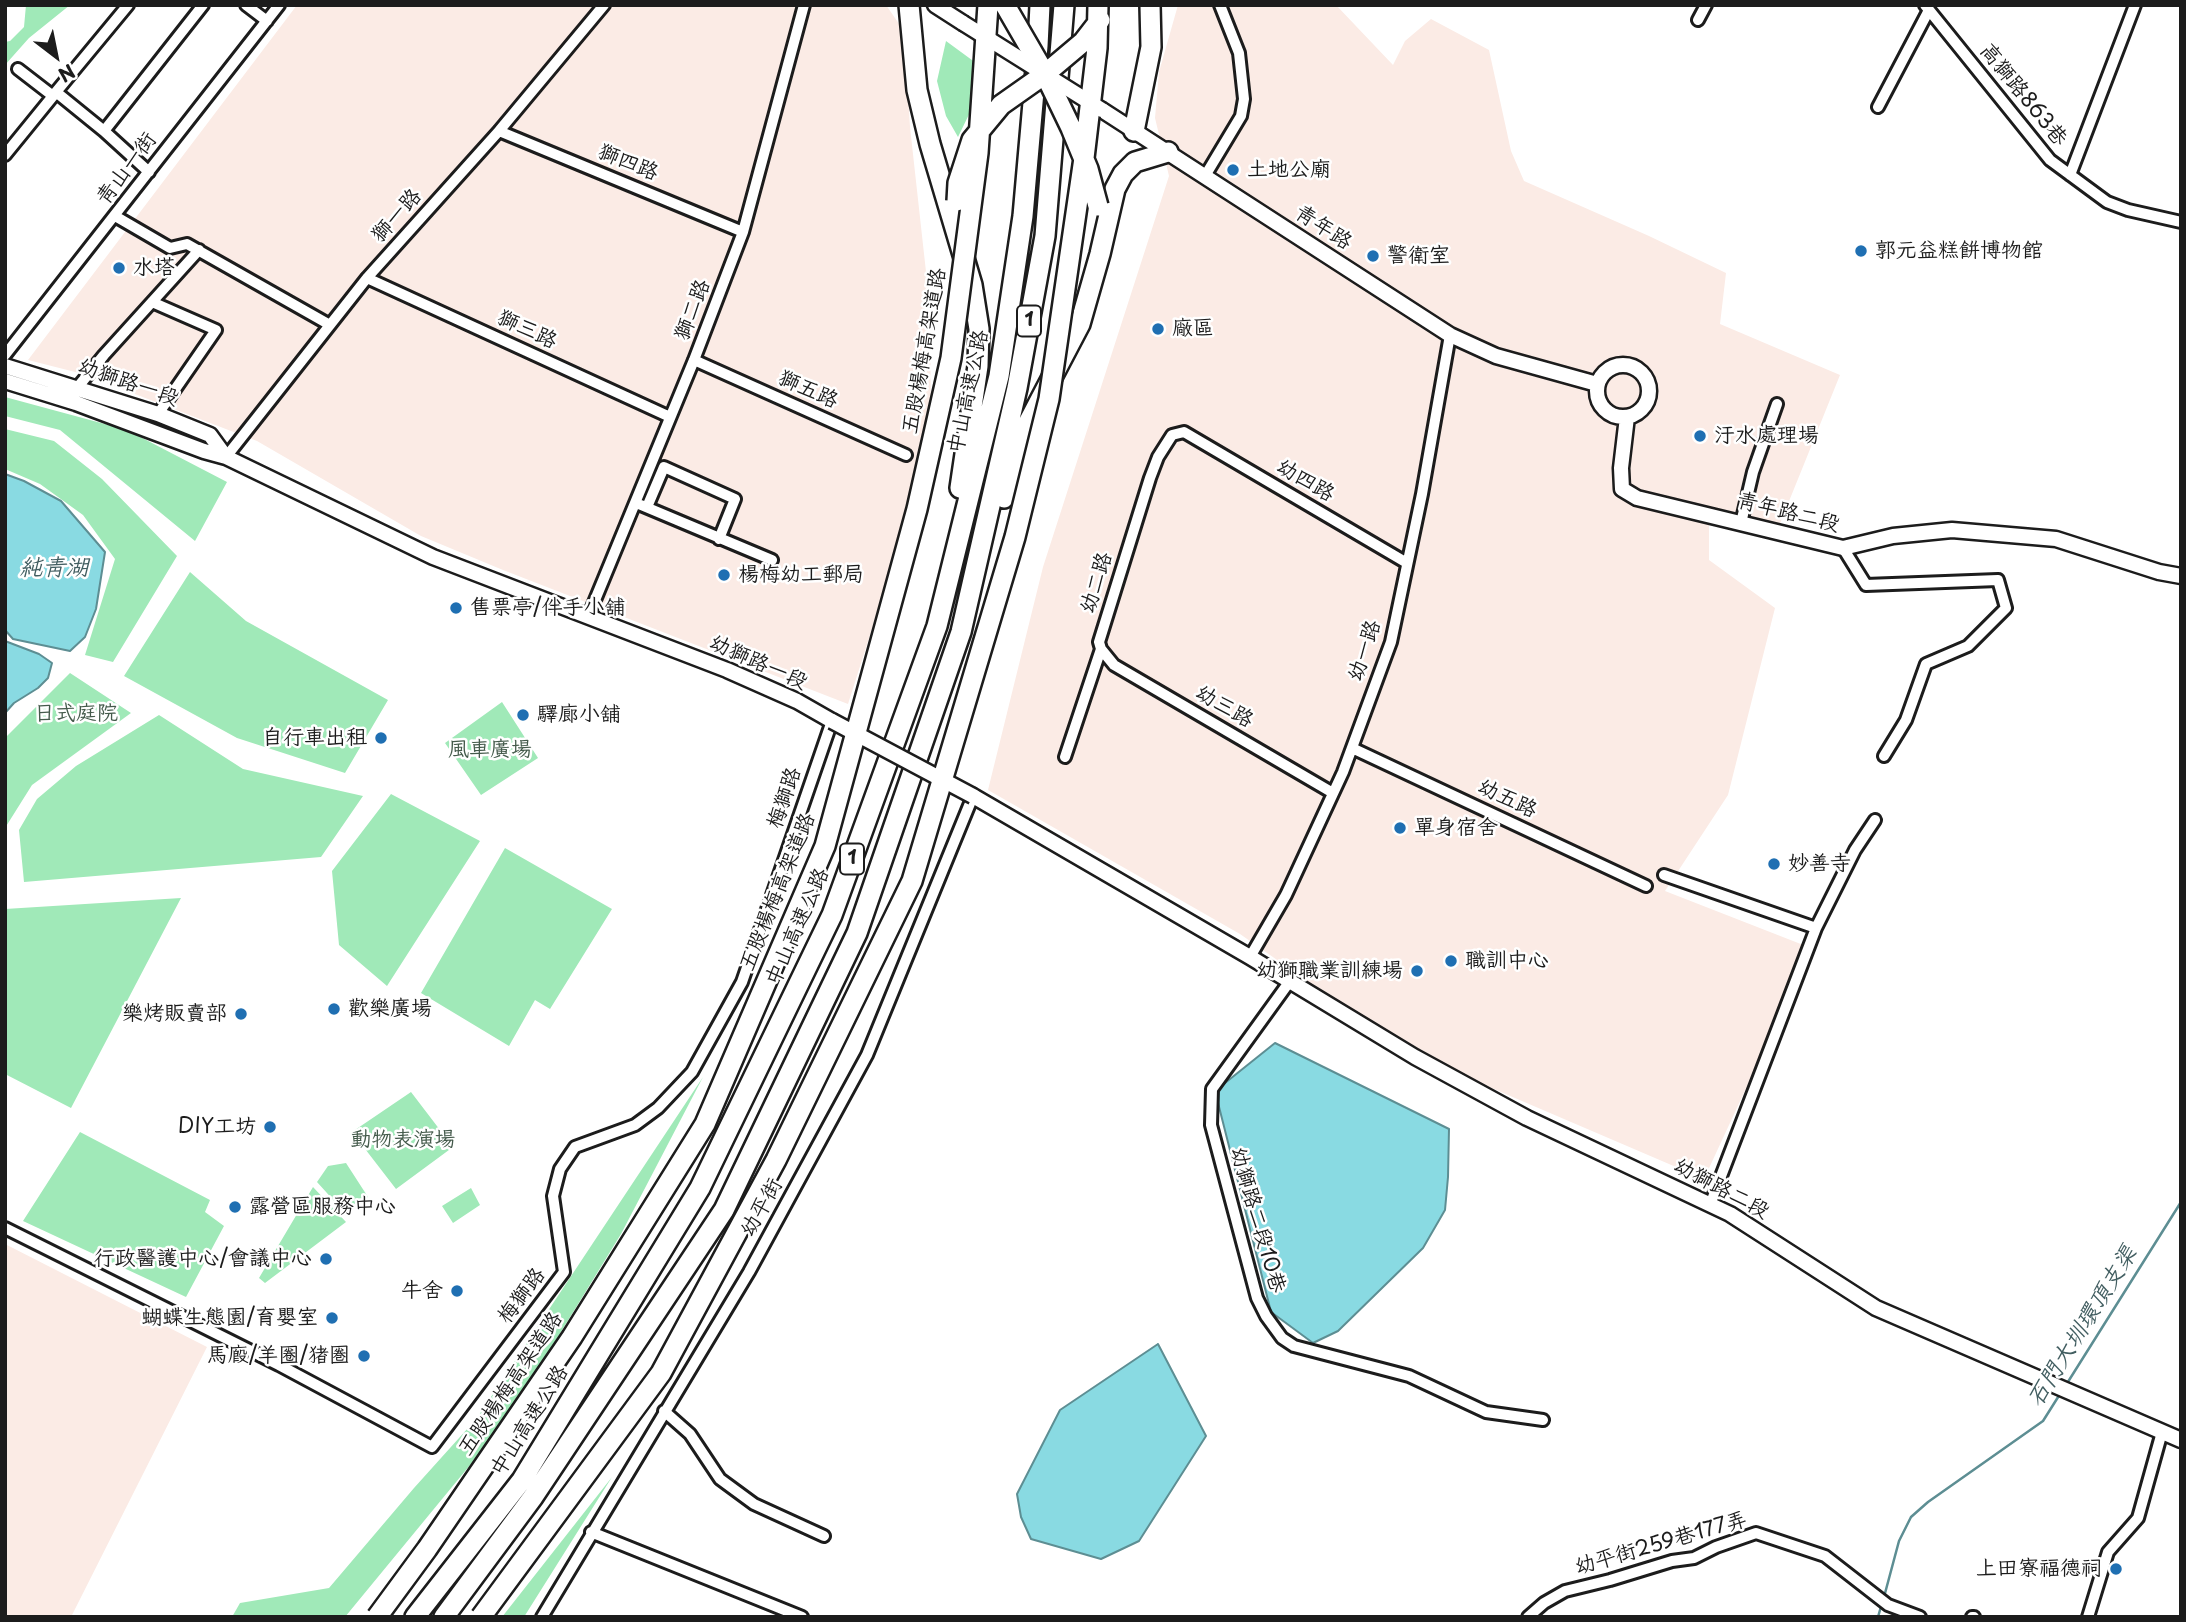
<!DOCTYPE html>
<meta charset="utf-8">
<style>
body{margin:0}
#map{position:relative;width:2186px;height:1622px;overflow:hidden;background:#fff;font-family:"Playpen Sans",sans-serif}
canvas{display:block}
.frame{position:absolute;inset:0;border:7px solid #1c1c1c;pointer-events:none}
.north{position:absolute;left:21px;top:21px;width:70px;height:70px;-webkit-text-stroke:5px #fff;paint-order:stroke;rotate:148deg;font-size:19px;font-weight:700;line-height:28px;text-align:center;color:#1c1c1c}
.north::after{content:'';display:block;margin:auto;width:24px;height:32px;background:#1c1c1c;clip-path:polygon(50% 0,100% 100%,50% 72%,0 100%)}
</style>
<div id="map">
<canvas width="2186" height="1622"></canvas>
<div class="frame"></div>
<div class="north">N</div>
</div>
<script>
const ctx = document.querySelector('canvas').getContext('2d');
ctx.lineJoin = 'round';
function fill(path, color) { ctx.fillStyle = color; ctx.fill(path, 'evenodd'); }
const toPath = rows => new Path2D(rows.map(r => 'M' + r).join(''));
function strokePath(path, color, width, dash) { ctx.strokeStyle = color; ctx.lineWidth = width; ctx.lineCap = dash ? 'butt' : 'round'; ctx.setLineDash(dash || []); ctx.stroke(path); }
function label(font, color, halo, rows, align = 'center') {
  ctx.font = font + ' "Playpen Sans","LXGW WenKai TC",sans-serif'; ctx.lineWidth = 5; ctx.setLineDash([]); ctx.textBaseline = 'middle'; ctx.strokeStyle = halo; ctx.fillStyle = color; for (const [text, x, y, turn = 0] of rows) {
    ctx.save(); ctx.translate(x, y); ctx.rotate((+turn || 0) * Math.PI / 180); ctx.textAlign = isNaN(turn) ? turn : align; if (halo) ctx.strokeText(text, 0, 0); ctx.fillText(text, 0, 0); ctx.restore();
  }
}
fill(toPath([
 [297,5,886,5,904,31,910,127,930,308,931,426,870,635,848,704,503,570,421,536,257,441,83,374,28,360],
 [1178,5,1336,5,1393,65,1405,41,1431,19,1489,50,1511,151,1524,181,1649,236,1726,273,1720,324,1840,375,1779,526,1709,509,1709,560,1775,608,1728,795,1665,891,1811,948,1704,1179,1480,1083,1340,1004,1240,934,988,790,1043,567,1169,176,1155,118,1159,72],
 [5,1244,207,1347,71,1617,5,1617]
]), '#fbebe5');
fill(toPath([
 [26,5,70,5,29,38,5,65,5,42,10,41,24,27],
 [946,41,976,63,976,100,958,137,946,116,937,81],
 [5,397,127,430,227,482,195,541,60,430,5,416],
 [5,429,54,441,102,479,177,556,113,662,85,655,115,559,83,515,40,484,5,469],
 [190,572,246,621,388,700,345,773,237,738,124,676],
 [70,673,131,713,32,785,5,828,5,738],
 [502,702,538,758,481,795,445,743],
 [159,715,243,769,363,796,321,857,24,882,19,830,37,799,76,766],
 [391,794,480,841,387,986,339,945,332,871],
 [505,848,612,909,550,1009,535,1000,509,1046,421,993],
 [181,898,71,1108,5,1074,5,909],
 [703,1077,621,1234,537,1371,475,1459,345,1617,232,1617,240,1603,329,1588,414,1488,477,1418],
 [411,1092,453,1147,396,1189,352,1132],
 [80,1132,210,1200,205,1212,224,1226,186,1297,23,1221],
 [346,1163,368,1197,345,1213,317,1182,328,1166],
 [313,1187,346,1222,265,1283,259,1278],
 [471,1188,480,1205,453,1223,442,1206],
 [612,1477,524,1617,502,1617]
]), '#a0e9b8');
const water = toPath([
 [5,474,24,481,61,501,105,552,96,609,85,637,70,651,13,639,5,630,5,474],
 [5,641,39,654,52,663,48,678,38,688,14,703,5,713,5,641],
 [1275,1043,1449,1129,1448,1177,1445,1210,1423,1248,1338,1331,1313,1343,1271,1312,1215,1091,1275,1043],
 [1158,1344,1206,1436,1139,1541,1101,1559,1031,1539,1021,1517,1017,1494,1060,1410,1158,1344]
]);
fill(water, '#89dae2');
strokePath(water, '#5d8e93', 2);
strokePath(toPath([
 [2066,1385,2181,1202],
 [1884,1597,1899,1541,1911,1517,1928,1502,2043,1421,2060,1394],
 [1878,1617,1882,1603]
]), '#5d8e93', 2.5);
const street = toPath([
 [246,5,267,21],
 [1925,5,2050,160,2107,202,2128,210,2181,222],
 [1698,20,1706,5],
 [18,69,53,96,56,92,104,131,149,172],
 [56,92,128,5],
 [1878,107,1929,10],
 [104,131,203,5],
 [499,131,743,232],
 [5,155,53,96],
 [2070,175,2135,5],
 [1205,176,1241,116,1244,99,1239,53,1220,5],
 [115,216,170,248,187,244,330,325],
 [367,278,670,417],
 [152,302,216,330,158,414],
 [5,355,279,5],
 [694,360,906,455],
 [77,388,104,355,199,250],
 [226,457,367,278,499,131,604,5],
 [641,505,772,560],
 [647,507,664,467,735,499,719,539],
 [1741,523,1753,472,1777,404],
 [1843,548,1866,585,1998,580,2006,608,1968,646,1926,664,1906,720,1884,756],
 [588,617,694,360,743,232,804,5],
 [1101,649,1114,665,1333,793],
 [1352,748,1646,886],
 [1065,757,1101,649,1099,642,1150,478,1158,457,1172,435,1184,432,1407,563],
 [1664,875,1816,928],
 [1250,957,1286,895,1343,772,1391,642,1422,494,1450,335],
 [1290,981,1212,1089,1211,1125,1257,1298,1266,1316,1282,1338,1294,1346,1409,1376,1486,1412,1543,1420],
 [1710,1205,1816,928,1855,850,1875,820],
 [5,1228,279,1365,432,1447,564,1272,553,1196,560,1169,575,1147,635,1125,658,1108,692,1072,742,982,832,721],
 [664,1411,690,1434,720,1479,754,1504,824,1536],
 [591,1532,802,1617],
 [542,1617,749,1272,867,1055,973,796],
 [1528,1617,1544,1603,1565,1591,1610,1580,1672,1561,1694,1558,1716,1547,1756,1533,1825,1556,1888,1605,1920,1617],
 [1972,1617,1974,1617],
 [2088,1617,2108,1552,2138,1518,2162,1432]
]);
const secondary = toPath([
 [935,5,963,23],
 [1102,110,1450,335,1496,356,1597,384],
 '1597 391a26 26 0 1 1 52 0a26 26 0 1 1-52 0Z',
 [5,366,158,414,210,435,226,457],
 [5,381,76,403,204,451,226,457,433,557,727,670,797,701,832,721],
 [1627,417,1621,468,1622,489,1637,498,1843,548,1893,536,1952,530,2056,539,2159,572,2181,576],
 [973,796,1250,957,1415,1057,1527,1118,1730,1214,1876,1308,2181,1440]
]);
const highway = toPath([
 [909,5,917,90,930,144,972,285,979,329,978,366,960,488],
 [1134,131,1151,47,1150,5],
 [1004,498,1027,425,1080,324,1100,254,1115,189,1123,174,1135,162,1168,152],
 [415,1617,522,1480,700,1188,832,915,937,626,999,376,1023,216,1038,46,1040,5],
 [444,1617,533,1497,724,1210,857,933,961,632,1017,388,1045,236,1064,5]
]);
strokePath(street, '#1c1c1c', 16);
strokePath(secondary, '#1c1c1c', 19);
strokePath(highway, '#1c1c1c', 24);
strokePath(street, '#fff', 10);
strokePath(secondary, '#fff', 14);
strokePath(highway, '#fff', 19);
const secondaryBridge = toPath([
 [963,23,1102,110],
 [832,721,973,796]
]);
const highwayBridge = toPath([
 [1005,5,1045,74,1071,128,1088,169,1098,206],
 [957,201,958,183,972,140,1001,105,1045,74,1083,42,1100,20],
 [377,1617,427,1549,572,1337,705,1124,825,846,917,509,951,358,978,153,988,5],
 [481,1617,661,1373,776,1160,912,881,1015,537,1049,399,1084,158,1097,48,1098,5]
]);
strokePath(secondaryBridge, '#1c1c1c', 19, []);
strokePath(highwayBridge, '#1c1c1c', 24, []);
strokePath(secondaryBridge, '#fff', 14);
strokePath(highwayBridge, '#fff', 19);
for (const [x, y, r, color] of [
 [1233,170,7,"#1f6fb2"],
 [1861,251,7,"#1f6fb2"],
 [1373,256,7,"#1f6fb2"],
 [119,268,7,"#1f6fb2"],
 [1158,329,7,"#1f6fb2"],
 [1700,436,7,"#1f6fb2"],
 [724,575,7,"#1f6fb2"],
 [456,608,7,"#1f6fb2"],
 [523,715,7,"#1f6fb2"],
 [381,738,7,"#1f6fb2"],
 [1400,828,7,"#1f6fb2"],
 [1774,864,7,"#1f6fb2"],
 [1451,961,7,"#1f6fb2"],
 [1417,971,7,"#1f6fb2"],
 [334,1009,7,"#1f6fb2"],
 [241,1014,7,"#1f6fb2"],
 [270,1127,7,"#1f6fb2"],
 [235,1207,7,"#1f6fb2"],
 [326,1259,7,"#1f6fb2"],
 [457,1291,7,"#1f6fb2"],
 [332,1318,7,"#1f6fb2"],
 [364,1356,7,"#1f6fb2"],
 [2116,1569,7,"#1f6fb2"]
]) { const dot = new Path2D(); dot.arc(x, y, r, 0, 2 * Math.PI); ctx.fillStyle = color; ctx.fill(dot); strokePath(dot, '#fff', 2.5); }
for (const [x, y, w] of [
 [1029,321,24],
 [852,859,24]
]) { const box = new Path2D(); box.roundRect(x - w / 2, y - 15.5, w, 31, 5); ctx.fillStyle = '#fff'; ctx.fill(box); strokePath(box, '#1c1c1c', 2); }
label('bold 19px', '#1c1c1c', null, [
 ["1",1029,321],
 ["1",852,859]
]);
label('21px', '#1c1c1c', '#fff', [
 ["高獅路863巷",2023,95,51],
 ["獅四路",628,163,22],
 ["青山一街",127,169,-53],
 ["獅一路",397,216,-48],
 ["青年路",1323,228,33],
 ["獅二路",693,310,-69],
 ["獅三路",527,330,25],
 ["五股楊梅高架道路",925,351,-80],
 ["幼獅路一段",128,383,19],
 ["獅五路",808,390,24],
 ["中山高速公路",969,392,-78],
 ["幼四路",1305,481,30],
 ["青年路二段",1788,513,14],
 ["幼二路",1097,583,-73],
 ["幼一路",1365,651,-72],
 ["幼獅路一段",758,663,24],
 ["幼三路",1224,707,30],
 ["梅獅路",785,798,-71],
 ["幼五路",1507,799,25],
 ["五股楊梅高架道路",778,892,-68],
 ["中山高速公路",798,927,-66],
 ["幼獅路二段",1721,1189,28],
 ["幼平街",762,1208,-61],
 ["幼獅路二段10巷",1257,1220,74],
 ["梅獅路",522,1296,-53],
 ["五股楊梅高架道路",511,1384,-56],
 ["中山高速公路",530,1421,-58],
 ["幼平街259巷177弄",1661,1544,-16]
]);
label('21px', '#1c1c1c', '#fff', [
 ["土地公廟",1247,170],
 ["郭元益糕餅博物館",1875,251],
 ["警衛室",1387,256],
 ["水塔",133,268],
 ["廠區",1172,329],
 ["汙水處理場",1714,436],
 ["楊梅幼工郵局",738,575],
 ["售票亭/伴手小舖",470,608],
 ["驛廊小舖",537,715],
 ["自行車出租",367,738,"right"],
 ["單身宿舍",1414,828],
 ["妙善寺",1788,864],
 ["職訓中心",1465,961],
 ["幼獅職業訓練場",1403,971,"right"],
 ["歡樂廣場",348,1009],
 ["樂烤販賣部",227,1014,"right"],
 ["DIY工坊",256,1127,"right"],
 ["露營區服務中心",249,1207],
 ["行政醫護中心/會議中心",312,1259,"right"],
 ["牛舍",443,1291,"right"],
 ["蝴蝶生態園/育嬰室",318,1318,"right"],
 ["馬廄/羊圈/猪圏",350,1356,"right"],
 ["上田寮福德祠",2102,1569,"right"]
], 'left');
label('21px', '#445a4b', '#fff', [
 ["日式庭院",76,714],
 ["風車廣場",490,750],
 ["動物表演場",403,1140]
]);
label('italic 23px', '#425e61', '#fff', [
 ["純青湖",54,569],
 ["石門大圳環頂支渠",2083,1327,-58]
]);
</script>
